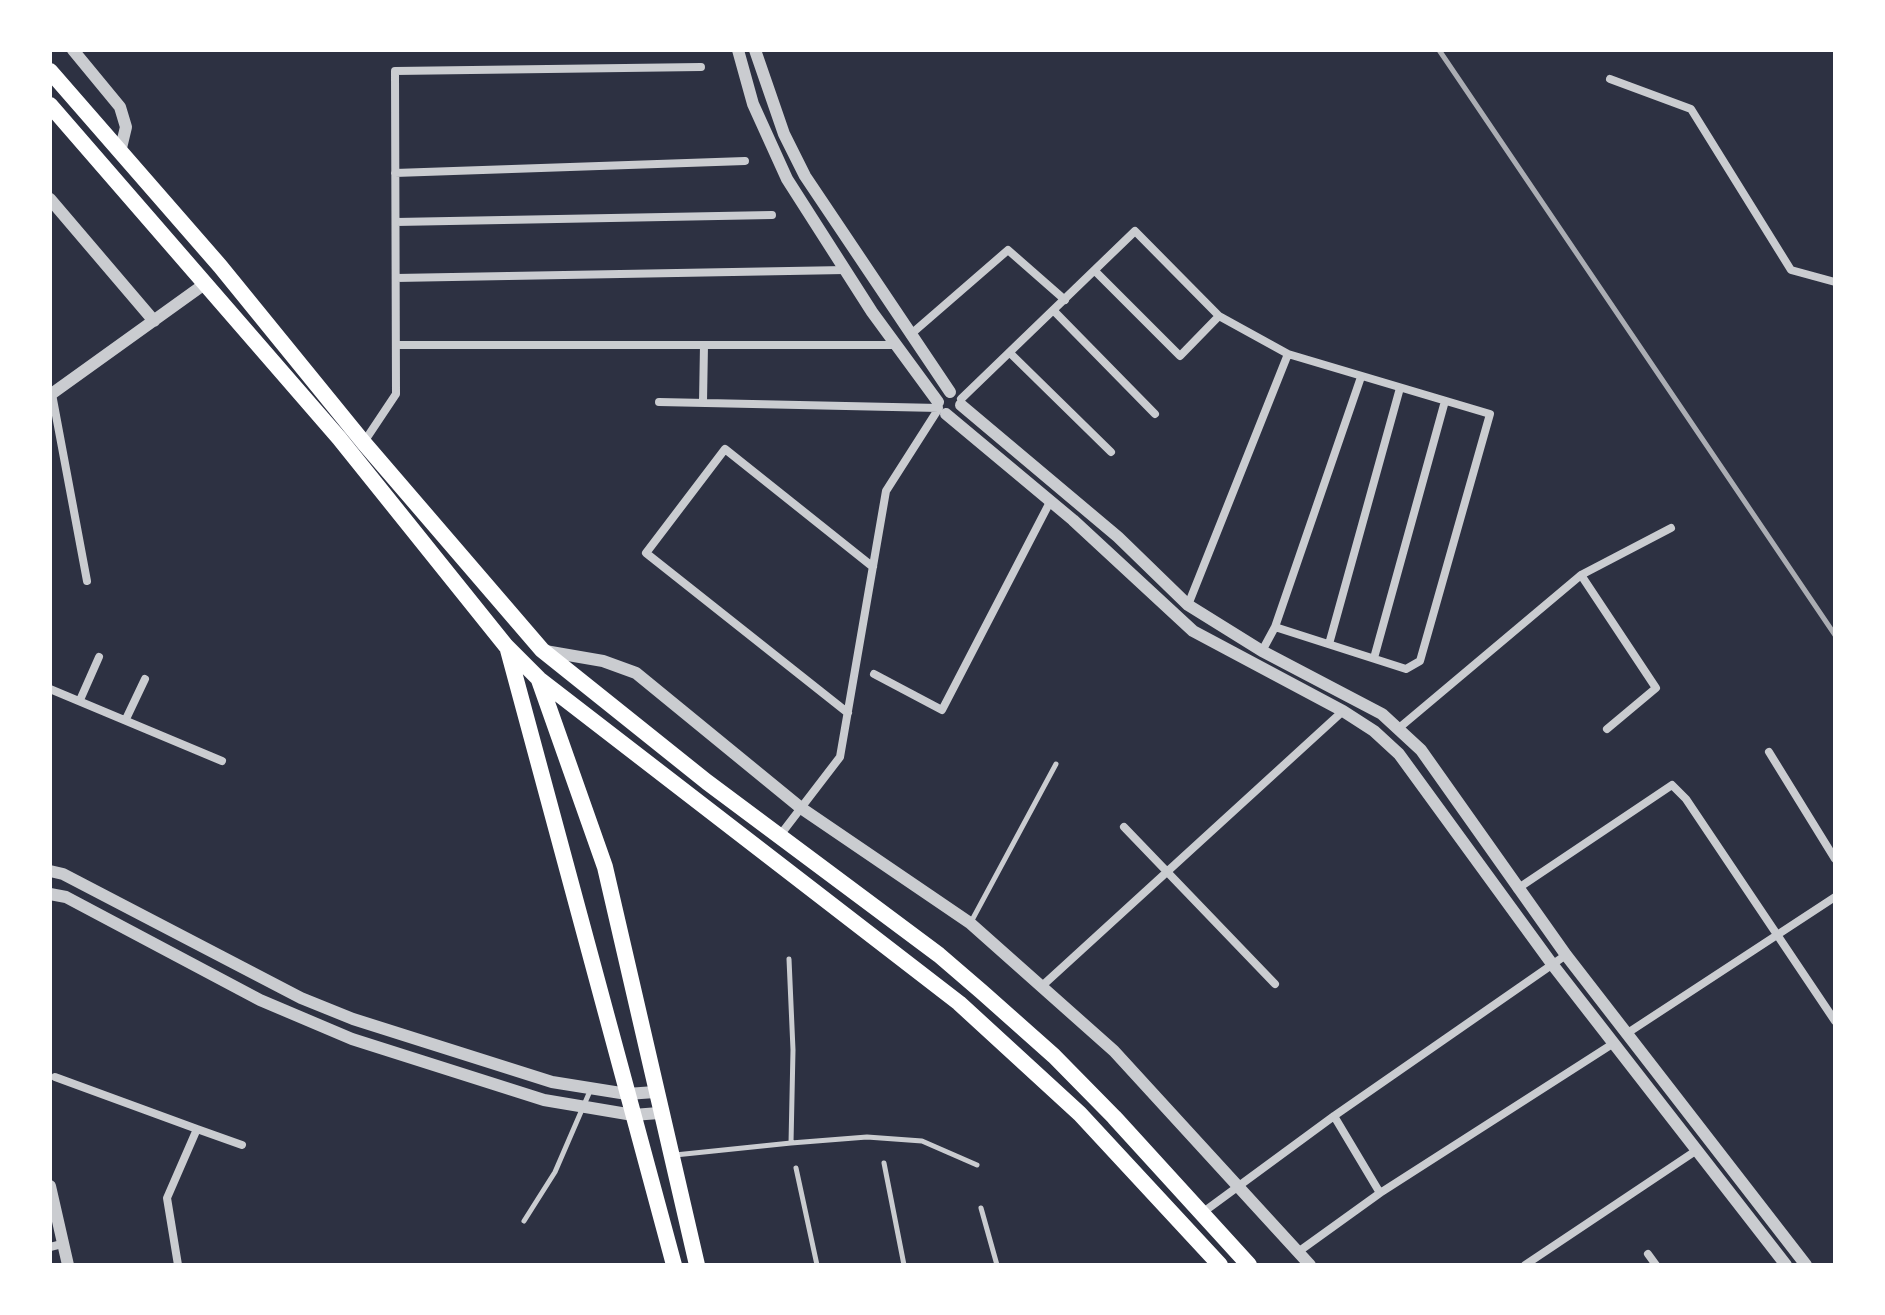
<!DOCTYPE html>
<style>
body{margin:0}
#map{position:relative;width:1885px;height:1315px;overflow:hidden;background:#2d3142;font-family:Inter,sans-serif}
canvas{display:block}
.frame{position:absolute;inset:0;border:52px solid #fff;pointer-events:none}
</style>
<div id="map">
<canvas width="1885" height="1315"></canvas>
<div class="frame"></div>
</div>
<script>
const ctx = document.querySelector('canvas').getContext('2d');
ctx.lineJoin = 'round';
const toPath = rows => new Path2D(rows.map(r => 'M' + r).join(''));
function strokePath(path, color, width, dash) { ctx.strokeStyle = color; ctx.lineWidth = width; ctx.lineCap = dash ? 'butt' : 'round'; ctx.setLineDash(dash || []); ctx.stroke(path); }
strokePath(toPath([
 [971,922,1056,764],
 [791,1143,867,1137,922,1141,977,1165],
 [675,1155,791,1143,793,1050,789,959],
 [884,1163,904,1265],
 [796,1168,817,1265],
 [981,1208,997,1265],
 [524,1221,555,1172,590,1091]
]), '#caccd0', 5);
strokePath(toPath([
 [1610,79,1691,109,1791,270,1835,282],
 [395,173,745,161],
 [396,222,772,215],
 [396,278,845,270],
 [1054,311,1155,414],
 [1219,316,1288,354],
 [910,335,1008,250,1065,300],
 [396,345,895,345],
 [1010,353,1111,452],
 [52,394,87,581],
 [961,399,1135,231,1219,316,1180,356,1095,271],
 [659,402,939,408,886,491,840,757,781,834],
 [703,402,704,345],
 [364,442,396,394,395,71,701,67],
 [1581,575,1671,528],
 [1188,605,1288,354,1490,414,1420,661,1406,669,1275,627],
 [1329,644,1400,388],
 [1262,651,1275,627,1361,377],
 [1374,658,1445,401],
 [874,674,942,710,1051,500],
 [50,689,222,761],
 [80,700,99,657],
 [848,713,646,553,725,449,873,567],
 [126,719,145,679],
 [1399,728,1581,575,1656,688,1607,729],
 [1769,752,1835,859],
 [1124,827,1275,984],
 [1517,889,1672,785,1686,799,1835,1021],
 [1042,986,1343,711],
 [1626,1034,1835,897],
 [55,1077,197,1129,167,1198,178,1265],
 [1334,1116,1380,1193,1614,1043],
 [197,1129,242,1145],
 [1202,1213,1334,1116,1566,955],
 [50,1247,62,1244],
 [1298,1252,1380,1193],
 [1648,1254,1656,1265],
 [1525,1265,1697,1150]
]), '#caccd0', 8);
strokePath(toPath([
 [73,50,120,107,126,127,120,152],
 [738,50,753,104,787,179,872,312,938,402],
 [755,50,784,134,805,176,950,392],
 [50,199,154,321],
 [50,395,206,283],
 [961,405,1118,537,1188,605,1262,651,1382,714,1421,750,1566,955,1806,1265],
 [946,414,1073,520,1193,631,1343,711,1374,731,1399,754,1552,964,1786,1265],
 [545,651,603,661,636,673,801,808,970,923,1114,1051,1310,1265],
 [50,871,63,874,301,998,353,1019,552,1082,627,1094,655,1092],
 [50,894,66,897,260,1000,352,1039,544,1100,633,1115,659,1113],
 [50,1186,68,1265]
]), '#caccd0', 12);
strokePath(toPath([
 [50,71,220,266,364,443,542,650,707,782,939,955,982,992,1054,1056,1114,1117,1249,1265],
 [50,105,339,438,506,646,539,679,959,1003,1080,1114,1220,1265],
 [508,650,674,1265],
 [539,680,605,867,697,1265]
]), '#fff', 16);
strokePath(toPath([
 [1439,50,1835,635]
]), '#abadb3', 5);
</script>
